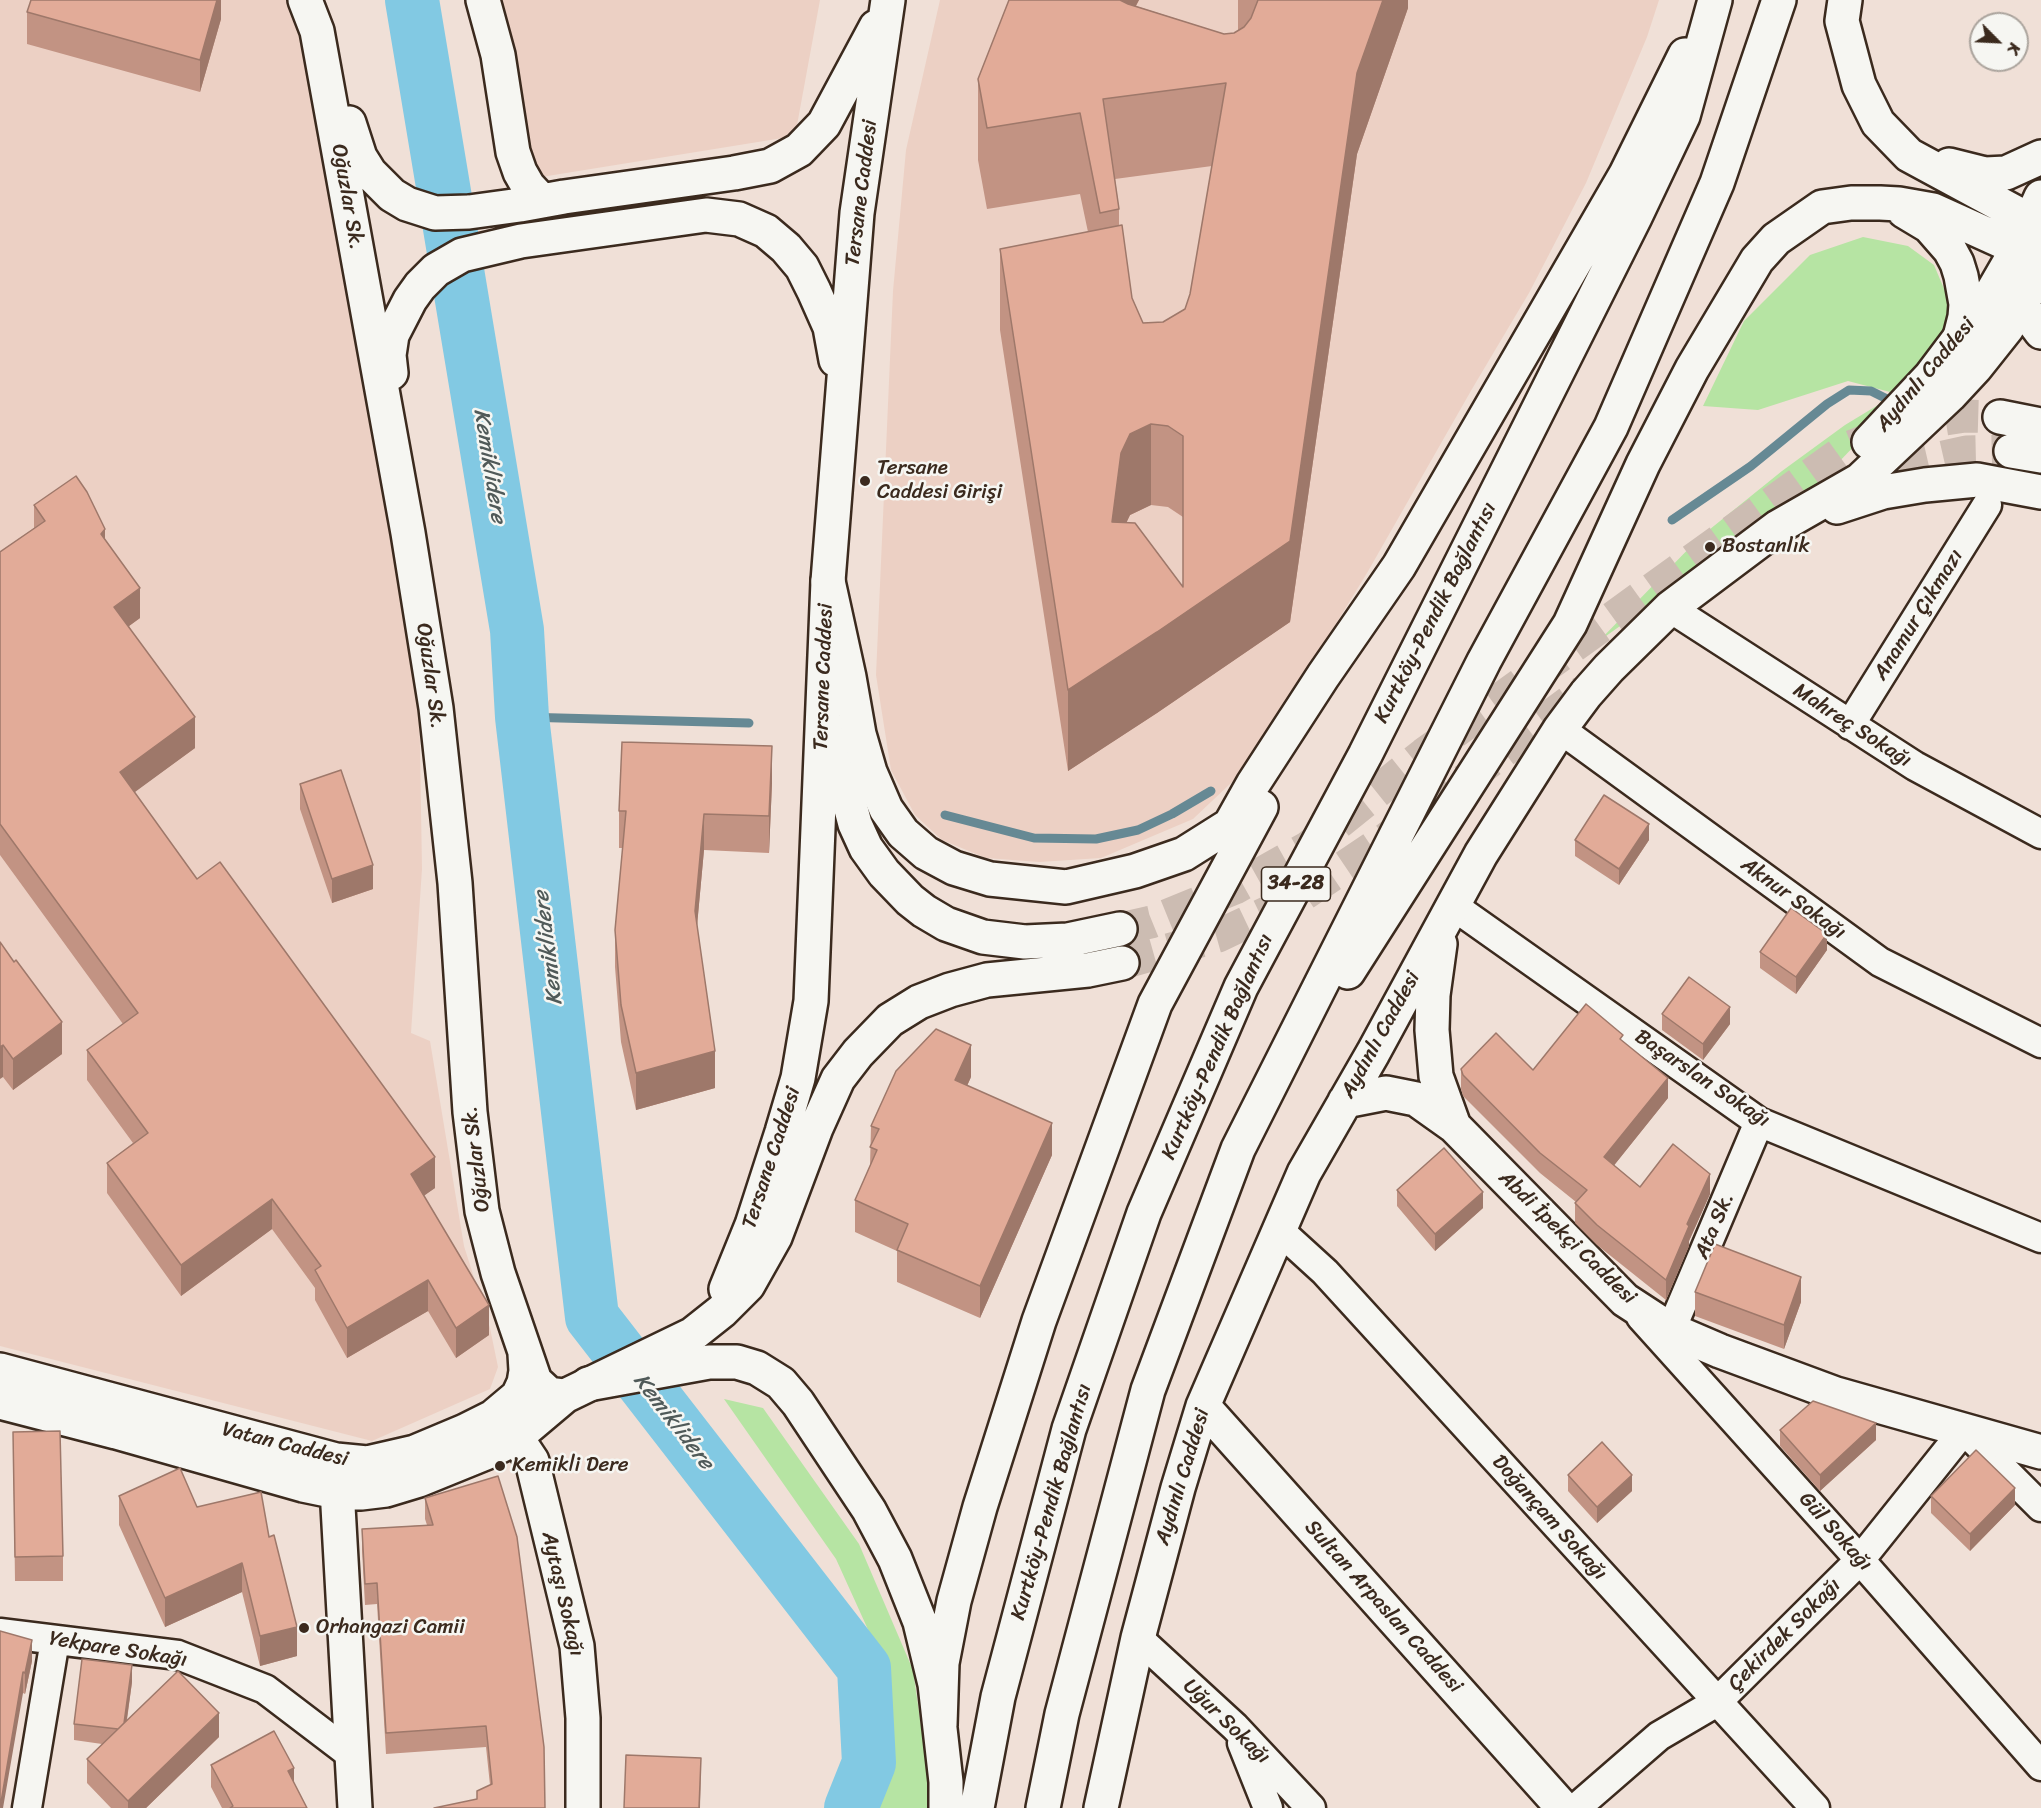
<!DOCTYPE html>
<meta charset="utf-8">
<style>
body{margin:0}
#map{position:relative;width:2041px;height:1808px;overflow:hidden;background:#f0e0d7;font-family:Sriracha,sans-serif}
canvas{display:block}
.north{position:absolute;left:1969px;top:12px;width:60px;height:60px;box-sizing:border-box;background:#f6f6f2;border:2px solid #aba49d;border-radius:50%;rotate:114deg;font-size:16px;font-weight:700;line-height:24px;text-align:center;color:#3b2a1e}
.north::after{content:'';display:block;margin:auto;width:21px;height:27px;background:#3b2a1e;clip-path:polygon(50% 0,100% 100%,50% 72%,0 100%)}
</style>
<div id="map">
<canvas width="2041" height="1808"></canvas>
<div class="north">K</div>
</div>
<script>
const ctx = document.querySelector('canvas').getContext('2d');
ctx.lineJoin = 'round';
function fill(path, color) { ctx.fillStyle = color; ctx.fill(path, 'evenodd'); }
const toPath = rows => new Path2D(rows.map(r => 'M' + r).join(''));
function strokePath(path, color, width, dash) { ctx.strokeStyle = color; ctx.lineWidth = width; ctx.lineCap = dash ? 'butt' : 'round'; ctx.setLineDash(dash || []); ctx.stroke(path); }
function label(font, color, halo, rows, align = 'center') {
  ctx.font = font + ' Sriracha,sans-serif'; ctx.lineWidth = 5; ctx.setLineDash([]); ctx.textBaseline = 'middle'; ctx.strokeStyle = halo; ctx.fillStyle = color; for (const [text, x, y, turn = 0] of rows) {
    ctx.save(); ctx.translate(x, y); ctx.rotate((+turn || 0) * Math.PI / 180); ctx.textAlign = isNaN(turn) ? turn : align; if (halo) ctx.strokeText(text, 0, 0); ctx.fillText(text, 0, 0); ctx.restore();
  }
}
fill(toPath([
 [0,0,287,0,301,10,419,689,422,869,411,1033,430,1041,464,1246,490,1328,498,1367,490,1389,372,1441,0,1346],
 [496,0,820,0,795,136,529,179],
 [940,0,1659,0,1647,37,1586,183,1529,293,1472,389,1367,573,1249,766,1193,819,1101,858,1039,862,986,858,942,840,915,815,891,770,876,675,893,291,906,150]
]), '#ecd0c4');
fill(toPath([
 [1863,237,1908,246,1934,265,1953,310,1949,347,1814,488,1599,641,1699,538,1782,471,1845,425,1878,405,1890,392,1848,381,1758,410,1703,406,1744,321,1810,255],
 [724,1399,763,1408,859,1544,913,1670,928,1775,928,1808,873,1808,887,1772,880,1656,836,1559]
]), '#b6e4a3');
strokePath(toPath([
 [1672,520,1751,466,1827,404,1849,390,1871,391,1887,399],
 [522,717,749,723],
 [945,815,1034,838,1096,839,1138,830,1172,814,1211,791]
]), '#668994', 9);
strokePath(toPath([
 [412,0,517,630,522,717,592,1317,864,1668,869,1763,851,1808]
]), '#82c9e3', 54);
strokePath(toPath([
 [1854,495,1905,466,1966,452,2011,451],
 [1120,929,1151,922,1235,888,1307,848,1424,754,1848,448,1907,425,1965,416,2000,417],
 [1122,963,1218,936,1298,898,1386,839,1584,691]
]), '#ccbcb2', 33, [33, 16]);
const street = toPath([
 [1670,608,1915,766,2041,834],
 [1850,725,1987,505],
 [1560,729,1880,962,2041,1043],
 [1452,905,1759,1122,2041,1238],
 [1280,1231,1325,1272,1815,1808],
 [1641,1317,1860,1560,2041,1766],
 [1671,1330,1759,1122],
 [0,1633,178,1655,265,1689,353,1756],
 [1138,1638,1235,1727,1311,1808],
 [1242,1743,1268,1808],
 [27,1808,55,1640],
 [1576,1808,1659,1736,1717,1702,1860,1560,1964,1430,2041,1507]
]);
const secondary = toPath([
 [305,0,317,31,408,533,436,708,455,883,470,1112,482,1211,498,1273,535,1381,549,1394,565,1396],
 [483,0,498,55,513,152,520,172,528,186,542,201],
 [349,123,360,157,370,173,392,195,407,204,435,213,469,212,520,205,564,197,734,173,770,166,799,150,824,124,876,27],
 [2003,300,2021,305,2041,332],
 [391,373,389,355,392,335,410,300,420,286,436,270,462,255,521,241,706,215,739,219,766,231,786,248,802,267,814,291,830,327,836,360],
 [2000,417,2041,425],
 [1869,442,1931,376,1986,303,2019,246,2041,197],
 [2011,451,2041,456],
 [1837,507,1883,492,1925,485,1977,480,2041,492],
 [838,732,846,790,855,824,866,848,884,873,910,900,924,911,946,924,983,937,1025,942,1068,940,1120,929],
 [1440,944,1433,995,1432,1030,1436,1076,1454,1126,1625,1300,1671,1330,1720,1351,1836,1394,2041,1452],
 [1345,1101,1386,1093,1416,1099,1454,1126],
 [726,1289,752,1225,782,1132,798,1078,811,1001,828,581,857,213,888,0],
 [0,1370,336,1460,367,1463,415,1452,465,1431,493,1417,518,1396,524,1383,526,1371,525,1354],
 [0,1402,116,1432,303,1485,337,1492,361,1493,386,1490,419,1480,488,1452,514,1439,565,1396,693,1334,722,1311,748,1285,775,1237,816,1128,838,1079,858,1053,890,1020,919,1002,950,990,987,980,1088,970,1122,963],
 [1203,1406,1563,1808],
 [494,1430,507,1434,522,1446,532,1461,577,1646,583,1718,583,1808],
 [336,1471,355,1808],
 [1101,1808,1138,1638,1178,1488,1203,1406,1304,1173,1373,1053,1481,854,1560,729,1586,694,1609,668,1670,608,1778,527,1860,480,1950,395,1976,367,2007,328,2041,270]
]);
const highway = toPath([
 [1845,0,1842,21,1859,85,1878,123,1909,155,2031,221,2041,235],
 [1949,165,1985,174,2006,173,2041,157],
 [1904,211,1929,226,1950,250,1957,263,1961,276,1966,304,1965,317,1959,341],
 [828,581,849,677,859,734,870,772,886,809,903,833,926,853,954,868,990,879,1066,887,1135,871,1184,854,1230,825,1253,784,1323,676,1399,566,1626,174,1685,55],
 [1348,972,1570,624,1643,464,1692,369,1757,260,1776,239,1822,207,1851,203,1880,203,1899,204,1933,210,2017,248,2041,249],
 [588,1384,709,1362,737,1362,757,1368,781,1383,798,1403,869,1510,895,1559,920,1622,935,1684,946,1782,946,1808],
 [940,1725,942,1663,954,1601,980,1507,1039,1321,1155,1004,1261,807],
 [977,1808,998,1697,1069,1429,1144,1213,1241,987,1365,755,1635,217,1683,116,1715,0],
 [1043,1808,1062,1714,1148,1390,1238,1149,1484,661,1611,427,1717,183,1779,0]
]);
strokePath(street, '#3b2a1e', 33);
strokePath(secondary, '#3b2a1e', 38);
strokePath(highway, '#3b2a1e', 38);
strokePath(street, '#f6f6f2', 28);
strokePath(secondary, '#f6f6f2', 33);
strokePath(highway, '#f6f6f2', 33);
fill(toPath([
 [221,0,221,19,200,92,27,44,27,12],
 [1009,0,1139,0,1136,6,1224,34,1234,33,1238,31,1238,0,1408,0,1408,8,1357,154,1290,622,1157,713,1068,771,1000,330,1000,249,1088,232,1080,194,987,209,978,160,978,79],
 [1212,166,1190,294,1185,309,1163,322,1143,323,1132,298,1119,226,1119,209,1115,179],
 [1151,505,1168,507,1183,517,1183,587,1126,523,1130,515],
 [34,505,105,539,140,618,129,626,195,748,134,792,197,879,435,1188,424,1195,489,1335,456,1358,428,1311,347,1358,315,1300,315,1288,272,1229,181,1296,107,1193,107,1163,133,1143,87,1080,87,1050,123,1024,0,855,0,552,34,528],
 [772,783,769,853,704,850,697,925,715,1088,636,1110,621,1042,615,967,615,930,623,848,619,848,619,811],
 [300,784,373,889,332,903,300,809],
 [1575,840,1649,840,1619,885,1575,856],
 [0,942,62,1054,13,1090,3,1077],
 [1827,950,1796,994,1760,968,1760,952],
 [1662,1014,1730,1024,1703,1060,1662,1030],
 [1623,1041,1668,1098,1614,1165,1640,1187,1710,1194,1689,1241,1689,1246,1666,1300,1597,1245,1575,1223,1575,1203,1576,1202,1540,1173,1463,1096,1461,1089,1461,1069,1533,1070],
 [971,1077,967,1086,1052,1155,980,1318,897,1282,897,1251,855,1232,855,1200,870,1166,871,1126],
 [1397,1190,1483,1208,1435,1251,1397,1206],
 [1695,1292,1801,1302,1784,1349,1695,1316],
 [1780,1430,1876,1440,1820,1491,1780,1446],
 [13,1432,63,1556,63,1581,15,1581],
 [1568,1475,1632,1491,1597,1523,1568,1491],
 [119,1496,197,1507,269,1537,297,1656,260,1666,242,1592,165,1627,119,1525],
 [1931,1496,2015,1505,1970,1551,1931,1513],
 [425,1498,544,1747,477,1799,490,1785,486,1747,386,1754,377,1604,365,1605,362,1550,362,1529,427,1525,425,1519],
 [0,1631,32,1661,25,1694,23,1693],
 [132,1682,127,1720,219,1737,146,1808,111,1808,87,1783,87,1759,102,1744,74,1740,74,1724],
 [211,1765,294,1783,307,1808,222,1808,211,1787]
]), '#c29383');
fill(toPath([
 [217,0,221,0,221,19,200,92,200,60],
 [1106,0,1139,0,1110,53],
 [1383,0,1408,0,1408,8,1357,154,1290,622,1157,713,1068,771,1068,690,1290,541,1357,73],
 [1151,424,1151,505,1130,515,1121,534,1112,522,1121,453,1130,434],
 [105,529,105,559,101,534],
 [140,588,140,618,114,637,114,607],
 [195,717,195,748,120,803,120,772],
 [772,746,772,783,769,853,769,816],
 [704,814,704,850,695,948,695,911],
 [1649,824,1649,840,1619,885,1619,869],
 [373,865,373,889,332,903,332,879],
 [1827,934,1827,950,1796,994,1796,977],
 [1730,1007,1730,1024,1703,1060,1703,1044],
 [62,1022,62,1054,13,1090,13,1059],
 [3,1045,3,1077,0,1079,0,1047],
 [971,1045,971,1077,955,1112,955,1080],
 [715,1051,715,1088,636,1110,636,1073],
 [1668,1078,1668,1098,1604,1178,1604,1157],
 [1052,1123,1052,1155,980,1318,980,1286],
 [435,1157,435,1188,411,1205,411,1174],
 [1710,1174,1710,1194,1689,1241,1689,1246,1666,1300,1666,1280,1687,1224],
 [1483,1192,1483,1208,1435,1251,1435,1234],
 [272,1199,272,1229,181,1296,181,1265],
 [1801,1277,1801,1302,1784,1349,1784,1325],
 [428,1280,428,1311,347,1358,347,1328],
 [489,1305,489,1335,456,1358,456,1328],
 [1876,1423,1876,1440,1820,1491,1820,1475],
 [1632,1475,1632,1491,1597,1523,1597,1507],
 [2015,1488,2015,1505,1970,1551,1970,1534],
 [242,1563,242,1592,165,1627,165,1598],
 [297,1627,297,1656,260,1666,260,1636],
 [32,1640,32,1661,25,1694,25,1673],
 [132,1665,132,1682,123,1746,123,1730],
 [23,1672,23,1693,3,1808,0,1808],
 [219,1713,219,1737,146,1808,128,1808,128,1801],
 [701,1758,700,1808,699,1808],
 [294,1768,294,1790,288,1771]
]), '#9e786a');
const building = toPath([
 [31,0,217,0,200,60,27,12,31,0],
 [1009,0,1120,0,1128,4,1224,34,1234,33,1244,27,1251,18,1258,0,1383,0,1357,73,1290,541,1157,632,1068,690,1000,249,1122,225,1132,298,1143,323,1163,322,1185,309,1190,294,1226,83,1103,99,1119,209,1100,213,1080,113,987,128,978,79,1009,0],
 [1151,424,1168,426,1183,436,1183,587,1135,523,1112,522,1121,453,1130,434,1151,424],
 [76,476,87,492,105,529,101,534,140,588,114,607,195,717,120,772,197,879,220,862,435,1157,411,1174,489,1305,456,1328,428,1280,347,1328,315,1270,321,1266,272,1199,181,1265,107,1163,148,1133,87,1050,138,1013,0,824,0,552,45,521,34,505,76,476],
 [622,742,772,746,769,816,704,814,695,911,715,1051,636,1073,621,1005,615,930,626,811,619,811,622,742],
 [341,770,373,865,332,879,300,784,341,770],
 [1604,795,1649,824,1619,869,1575,840,1604,795],
 [1791,908,1827,934,1796,977,1760,952,1791,908],
 [0,942,14,962,16,960,62,1022,13,1059,3,1045,0,1047,0,942],
 [1689,977,1730,1007,1703,1044,1662,1014,1689,977],
 [1586,1004,1623,1035,1620,1039,1668,1078,1604,1157,1640,1187,1673,1144,1710,1174,1687,1224,1689,1226,1666,1280,1597,1225,1575,1203,1587,1190,1540,1153,1463,1075,1461,1069,1496,1033,1533,1070,1586,1004],
 [936,1029,971,1045,955,1080,1052,1123,980,1286,897,1250,908,1224,855,1200,877,1150,870,1147,879,1129,871,1126,896,1071,936,1029],
 [1444,1148,1483,1192,1435,1234,1397,1190,1444,1148],
 [1715,1244,1801,1277,1784,1325,1695,1292,1715,1244],
 [1813,1401,1876,1423,1820,1475,1780,1430,1813,1401],
 [60,1431,63,1556,15,1557,13,1432,60,1431],
 [1602,1442,1632,1475,1597,1507,1568,1475,1602,1442],
 [1976,1450,2015,1488,1970,1534,1931,1496,1976,1450],
 [180,1468,197,1507,261,1492,269,1537,274,1535,297,1627,260,1636,242,1563,165,1598,119,1496,180,1468],
 [498,1476,517,1537,544,1747,545,1808,434,1808,477,1799,477,1791,492,1784,486,1726,386,1733,377,1583,365,1584,362,1529,433,1525,425,1498,498,1476],
 [0,1631,32,1640,25,1673,23,1672,0,1808,0,1631],
 [82,1659,132,1665,124,1723,118,1729,74,1724,82,1659],
 [178,1671,219,1713,128,1801,87,1759,178,1671],
 [274,1731,294,1768,288,1771,307,1808,230,1808,233,1806,211,1765,274,1731],
 [626,1755,701,1758,699,1808,624,1808,626,1755]
]);
fill(building, '#e2ab98');
strokePath(building, '#9e786a', 1.5);
for (const [x, y, r, color] of [
 [865,481,6,"#3b2a1e"],
 [1710,547,6,"#3b2a1e"],
 [500,1466,6,"#3b2a1e"],
 [304,1628,6,"#3b2a1e"]
]) { const dot = new Path2D(); dot.arc(x, y, r, 0, 2 * Math.PI); ctx.fillStyle = color; ctx.fill(dot); strokePath(dot, '#f6f6f2', 2); }
for (const [x, y, w] of [
 [1296,884,69]
]) { const box = new Path2D(); box.roundRect(x - w / 2, y - 17, w, 34, 4.5); ctx.fillStyle = '#f6f6f2'; ctx.fill(box); strokePath(box, '#3b2a1e', 1.5); }
label('bold 20px', '#3b2a1e', null, [
 ["34-28",1296,884]
]);
label('21px', '#3b2a1e', '#f6f6f2', [
 ["Tersane Caddesi",862,193,-83],
 ["Oğuzlar Sk.",347,197,80],
 ["Aydınlı Caddesi",1926,375,-50],
 ["Kurtköy-Pendik Bağlantısı",1436,613,-63],
 ["Anamur Çıkmazı",1919,615,-58],
 ["Oğuzlar Sk.",430,676,82],
 ["Tersane Caddesi",824,677,-88],
 ["Mahreç Sokağı",1852,726,33],
 ["Aknur Sokağı",1793,899,36],
 ["Aydınlı Caddesi",1381,1035,-61],
 ["Kurtköy-Pendik Bağlantısı",1218,1047,-66],
 ["Başarslan Sokağı",1702,1079,34],
 ["Tersane Caddesi",772,1158,-72],
 ["Oğuzlar Sk.",477,1159,-97],
 ["Ata Sk.",1715,1226,-67],
 ["Abdi İpekçi Caddesi",1567,1238,44],
 ["Vatan Caddesi",285,1445,14],
 ["Aydınlı Caddesi",1183,1477,-73],
 ["Kurtköy-Pendik Bağlantısı",1052,1502,-74],
 ["Doğançam Sokağı",1549,1518,48],
 ["Gül Sokağı",1835,1532,48],
 ["Aytaşı Sokağı",562,1594,77],
 ["Sultan Arpaslan Caddesi",1383,1607,48],
 ["Çekirdek Sokağı",1785,1635,-45],
 ["Yekpare Sokağı",118,1650,9],
 ["Uğur Sokağı",1226,1722,44]
]);
label('21px', '#3b2a1e', '#f6f6f2', [
 ["Tersane",877,469],
 ["Caddesi Girişi",877,493],
 ["Bostanlık",1722,547],
 ["Kemikli Dere",512,1466],
 ["Orhangazi Camii",316,1628]
], 'left');
label('italic 22px', '#505a59', '#f6f6f2', [
 ["Kemiklidere",489,466,81],
 ["Kemiklidere",549,948,-97],
 ["Kemiklidere",673,1422,52]
]);
</script>
